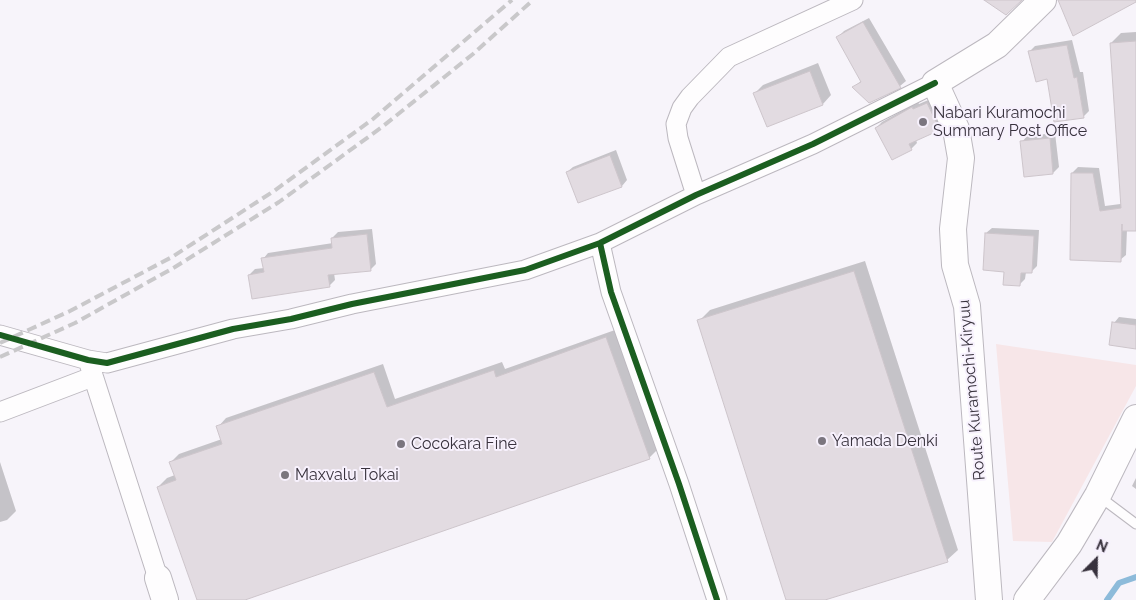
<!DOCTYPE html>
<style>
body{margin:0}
#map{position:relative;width:1136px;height:600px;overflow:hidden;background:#f7f4fa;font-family:Raleway,sans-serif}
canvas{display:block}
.north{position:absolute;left:1071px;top:535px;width:50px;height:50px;-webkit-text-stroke:4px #f7f1fd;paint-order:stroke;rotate:23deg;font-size:14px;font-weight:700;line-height:20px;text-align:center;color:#38323d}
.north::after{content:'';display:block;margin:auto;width:18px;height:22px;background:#38323d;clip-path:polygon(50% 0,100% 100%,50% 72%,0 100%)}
</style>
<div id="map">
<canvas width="1136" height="600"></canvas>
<div class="north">N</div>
</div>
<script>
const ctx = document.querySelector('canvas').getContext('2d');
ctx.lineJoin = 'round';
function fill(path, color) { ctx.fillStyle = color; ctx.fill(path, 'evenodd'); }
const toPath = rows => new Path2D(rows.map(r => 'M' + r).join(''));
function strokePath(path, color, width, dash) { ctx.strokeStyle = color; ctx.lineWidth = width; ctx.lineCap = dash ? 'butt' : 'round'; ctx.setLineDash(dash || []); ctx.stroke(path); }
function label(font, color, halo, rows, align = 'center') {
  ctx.font = font + ' Raleway,sans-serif'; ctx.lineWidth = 4; ctx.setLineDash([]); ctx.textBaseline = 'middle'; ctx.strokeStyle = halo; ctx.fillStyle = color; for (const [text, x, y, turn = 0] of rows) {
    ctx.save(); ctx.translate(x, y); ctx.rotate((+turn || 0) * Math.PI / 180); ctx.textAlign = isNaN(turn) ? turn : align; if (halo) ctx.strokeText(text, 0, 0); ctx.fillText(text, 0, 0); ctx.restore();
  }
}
fill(toPath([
 [996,344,1136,365,1136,386,1052,542,1013,541]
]), '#f7e6e8');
fill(toPath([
 [869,18,906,81,900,86,854,87,862,80,838,37,844,31],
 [1136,32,1136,197,1111,43,1121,33],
 [1072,40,1080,72,1083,72,1089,111,1084,116,1048,77,1029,52,1035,46],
 [818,63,831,95,823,104,768,126,755,93,763,85],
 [933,98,945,124,939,129,916,140,917,143,911,149,876,128,882,122,918,102,919,104],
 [1055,133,1059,167,1053,173,1022,142,1027,136],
 [616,150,627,180,622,186,579,202,567,172,573,167],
 [1078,167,1099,168,1105,206,1128,203,1126,255,1120,260,1072,173],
 [992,228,1039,230,1037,266,1031,272,1026,272,1025,279,1020,284,986,233],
 [372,229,376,264,371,269,334,273,335,280,329,286,249,275,255,269,264,268,263,259,268,253,333,243,332,238,338,232],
 [865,261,958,550,947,560,821,600,788,600,699,321,710,310],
 [1119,317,1136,319,1136,346,1114,323],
 [615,330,658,449,649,458,240,600,198,600,158,487,167,478,175,475,171,462,179,454,222,439,218,427,226,418,383,364,395,399,502,362,505,369],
 [0,462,16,511,7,520,0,522],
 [1136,478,1136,489,1132,486]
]), '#0003');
strokePath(toPath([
 [1107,600,1119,583,1136,577]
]), '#8dbbda', 6);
const building = toPath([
 [984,0,1022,0,1006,15,984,0],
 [1058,0,1136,0,1136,2,1073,36,1058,0],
 [863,22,901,88,869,103,852,87,861,82,836,37,863,22],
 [1136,41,1136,231,1122,231,1122,224,1121,262,1070,260,1071,173,1093,173,1100,211,1121,208,1110,43,1136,41],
 [1067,45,1074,78,1077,77,1084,118,1054,122,1047,79,1036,82,1028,51,1067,45],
 [810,71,823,105,767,127,753,93,810,71],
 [927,103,940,130,909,144,912,150,892,160,875,128,912,107,913,109,927,103],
 [1050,138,1053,174,1024,177,1020,141,1050,138],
 [610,155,622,187,578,203,566,172,610,155],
 [985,233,1034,236,1032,273,1021,273,1020,286,1003,285,1004,272,983,270,985,233],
 [367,234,371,271,328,275,330,287,252,299,248,275,264,272,261,258,332,248,331,238,367,234],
 [854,271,948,562,825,600,786,600,697,320,854,271],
 [1112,322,1136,325,1136,349,1109,345,1112,322],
 [606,337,650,459,245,600,197,600,157,487,176,480,169,462,222,444,216,426,374,372,387,407,494,370,496,377,606,337]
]);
fill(building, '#e2dbe1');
strokePath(building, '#cdc5cb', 1);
const lane = toPath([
 [1100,497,1136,524]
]);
const street = toPath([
 [696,195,678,138,676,124,682,108,690,97,729,57,853,0],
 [600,243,611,292,679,484,717,600],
 [0,335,88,360,107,363,233,329,291,319,352,304,525,270,600,243,696,195,813,144,935,83],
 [88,360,158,578],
 [0,412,92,377]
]);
const secondary = toPath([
 [158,578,165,600],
 [989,600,967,306,955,265,953,229,961,158,956,129,935,83,997,45,1043,0],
 [1027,600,1069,544,1098,495,1136,418]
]);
strokePath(lane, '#bcb8bf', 11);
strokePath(street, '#bcb8bf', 21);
strokePath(secondary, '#bcb8bf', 28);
strokePath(lane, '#fefdfe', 9);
strokePath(street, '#fefdfe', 19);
strokePath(secondary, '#fefdfe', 26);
strokePath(toPath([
 [0,343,70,311,172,257,274,191,373,119,512,0],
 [0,357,75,323,175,267,279,202,382,127,473,54,533,0]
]), '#c9c8ca', 4, [10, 5]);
strokePath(toPath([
 [600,243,611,292,679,484,717,600],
 [0,335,88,360,107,363,233,329,291,319,352,304,525,270,600,243,696,195,813,144,935,83]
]), '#1b5e20', 6);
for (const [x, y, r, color] of [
 [923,122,5,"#7b767f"],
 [822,441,5,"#7b767f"],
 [401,444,5,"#7b767f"],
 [285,475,5,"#7b767f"]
]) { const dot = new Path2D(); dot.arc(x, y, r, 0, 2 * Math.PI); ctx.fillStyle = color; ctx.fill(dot); strokePath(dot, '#f7f1fd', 2); }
label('16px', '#38323d', '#f7f1fd', [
 ["Nabari Kuramochi",933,113],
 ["Summary Post Office",933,131],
 ["Yamada Denki",832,441],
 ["Cocokara Fine",411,444],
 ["Maxvalu Tokai",295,475]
], 'left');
label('16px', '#38323d', '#f7f1fd', [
 ["Route Kuramochi-Kiryuu",972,390,-95]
]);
</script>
